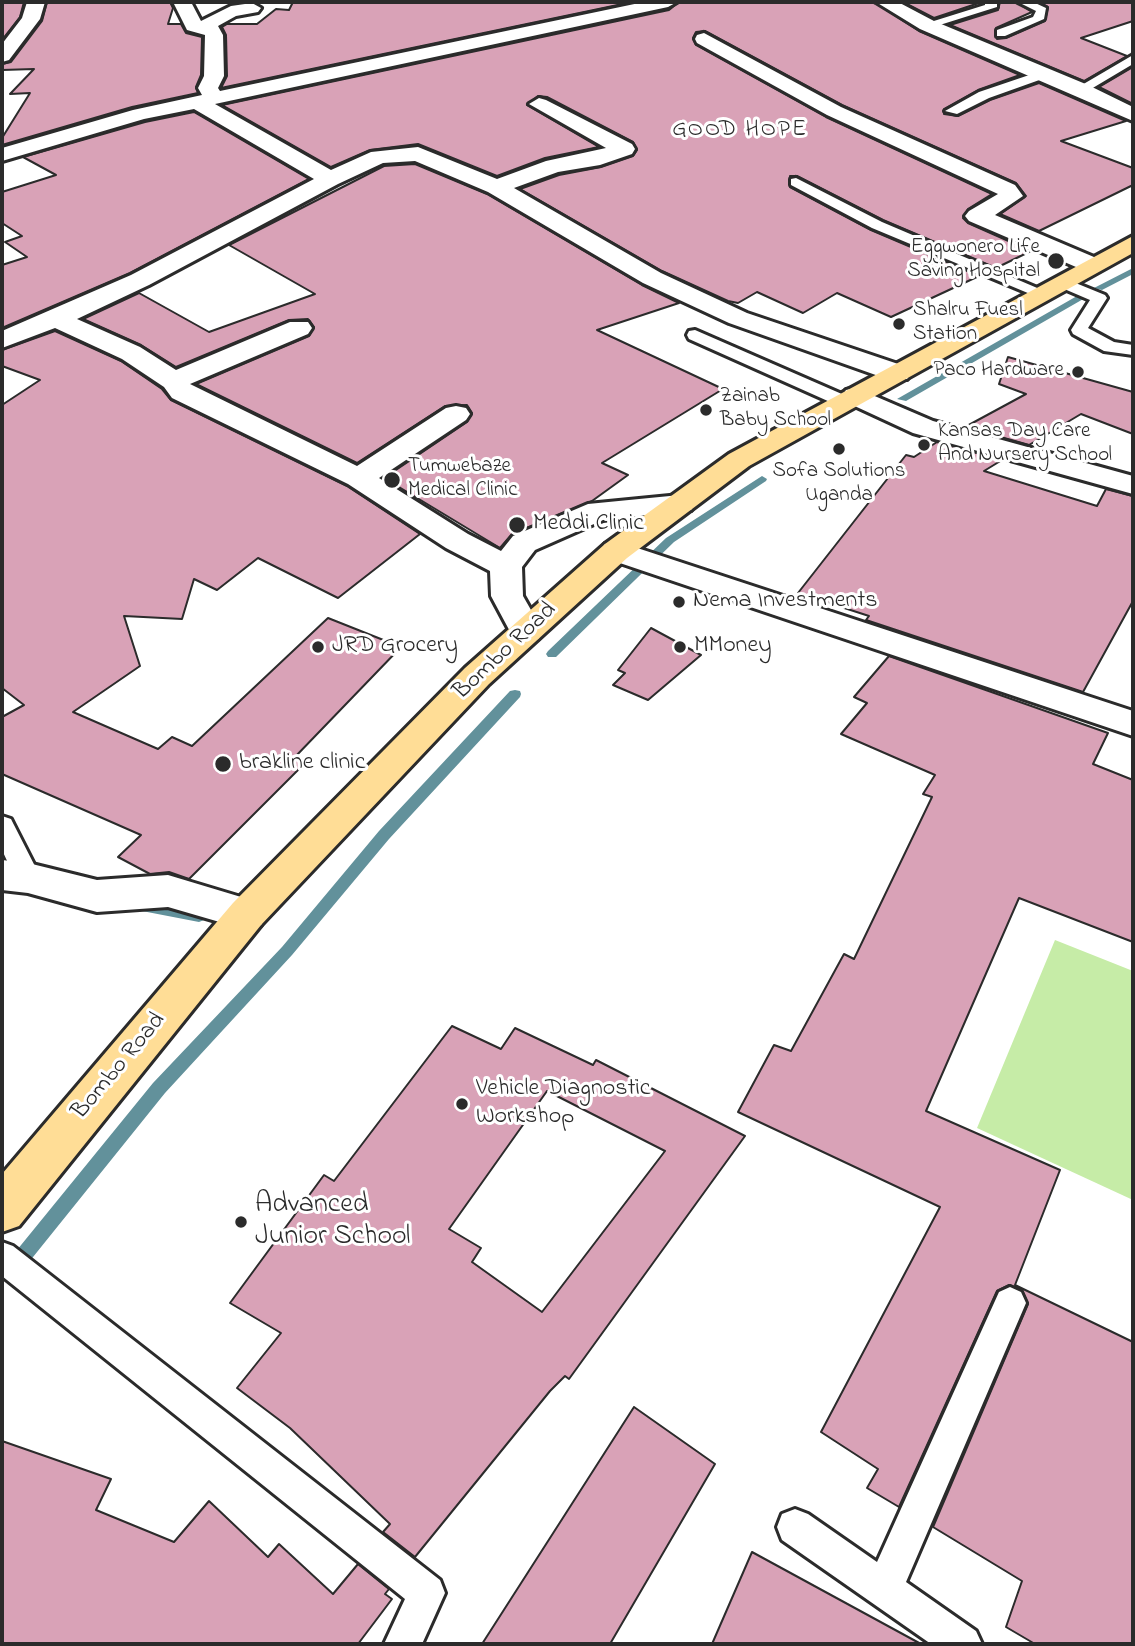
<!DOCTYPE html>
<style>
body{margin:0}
#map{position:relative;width:1135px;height:1646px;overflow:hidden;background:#fff;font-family:"Indie Flower",sans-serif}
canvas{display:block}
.frame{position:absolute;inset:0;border:4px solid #2b2b2b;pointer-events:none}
</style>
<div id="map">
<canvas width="1135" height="1646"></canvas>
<div class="frame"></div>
</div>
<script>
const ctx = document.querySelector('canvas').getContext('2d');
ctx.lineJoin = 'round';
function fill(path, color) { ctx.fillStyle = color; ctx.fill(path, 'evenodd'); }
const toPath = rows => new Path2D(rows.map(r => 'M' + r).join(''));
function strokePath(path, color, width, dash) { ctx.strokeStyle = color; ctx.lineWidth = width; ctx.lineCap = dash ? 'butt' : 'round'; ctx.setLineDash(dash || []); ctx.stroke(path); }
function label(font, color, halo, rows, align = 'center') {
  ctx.font = font + ' "Indie Flower",sans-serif'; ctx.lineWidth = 6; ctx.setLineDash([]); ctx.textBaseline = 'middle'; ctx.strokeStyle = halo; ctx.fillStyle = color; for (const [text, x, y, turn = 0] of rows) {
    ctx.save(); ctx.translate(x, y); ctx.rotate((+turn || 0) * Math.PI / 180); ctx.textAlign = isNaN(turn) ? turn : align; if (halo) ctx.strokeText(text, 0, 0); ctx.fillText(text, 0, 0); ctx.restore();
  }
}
fill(toPath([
 [1055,940,1133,971,1133,1200,977,1128]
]), '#c6eca7');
fill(toPath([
 [630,2,641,2,537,27,534,25,630,2],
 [903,2,910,2,955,30,950,31,903,2],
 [425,47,427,50,355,60,351,58,425,47],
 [329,62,332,66,271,84,80,124,2,151,2,146,75,120,267,80,329,62],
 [1049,69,1055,69,1133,103,1133,108,1049,73,1049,69],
 [1133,268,1133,274,1102,290,1094,288,1133,268],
 [1077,296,1085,298,906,401,897,399,1077,296],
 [87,307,95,309,83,317,196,372,188,374,76,321,75,313,87,307],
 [762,476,767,479,766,481,674,542,556,657,548,657,546,654,548,651,666,538,762,476],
 [515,690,520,691,521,694,520,697,389,839,292,955,165,1093,29,1262,23,1265,17,1262,14,1256,17,1250,153,1083,282,947,379,831,510,691,515,690],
 [142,899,199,910,204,912,206,916,204,920,199,922,142,911,137,909,135,905,137,901,142,899]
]), '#62919b');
const building = toPath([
 [2,2,24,2,20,17,2,40,2,2],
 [47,2,170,2,173,8,168,24,181,24,186,33,202,37,201,75,196,87,198,93,132,107,2,145,2,138,30,93,10,94,34,69,2,70,2,64,11,62,42,21,47,2],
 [293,2,632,2,221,88,227,76,226,35,222,27,227,24,257,24,276,9,289,10,293,2],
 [679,2,874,2,919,31,1020,75,978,90,944,109,944,114,958,116,990,100,1039,83,1126,121,1061,141,1133,168,1133,185,1039,231,1000,214,1026,196,1016,183,842,105,705,31,696,32,693,38,696,45,826,117,992,194,968,209,963,218,968,223,1031,251,996,268,883,220,797,176,790,176,790,187,871,230,979,276,891,317,837,293,803,313,757,292,738,303,728,301,662,271,520,189,559,175,601,167,633,156,637,150,633,142,547,97,538,96,527,105,599,147,545,158,497,176,418,144,370,150,331,167,222,105,669,10,679,2],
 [903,2,982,2,934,18,903,2],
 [1000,2,1016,2,1032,12,996,28,997,39,1006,38,1045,21,1048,7,1039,2,1133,2,1133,21,1081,38,1127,56,1084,81,950,25,998,10,1000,2],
 [1133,67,1133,104,1099,87,1133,67],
 [194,112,309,179,130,273,2,328,2,265,27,257,5,242,22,236,2,223,2,192,56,175,23,157,145,122,194,112],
 [415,164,487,194,642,285,679,303,597,330,723,389,602,463,628,475,592,501,512,534,500,548,384,478,467,422,472,413,467,405,445,406,357,463,196,384,309,336,314,327,308,319,289,320,176,367,141,345,83,319,139,293,209,332,315,294,229,245,384,166,415,164],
 [55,331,121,361,162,389,171,400,347,486,420,534,338,598,258,558,217,590,194,579,182,619,124,616,140,666,73,712,158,749,172,737,192,746,328,618,401,647,294,758,305,763,189,879,169,872,150,874,118,857,141,835,2,774,2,717,24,705,2,688,2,405,40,380,2,366,2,350,55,331],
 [1008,357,1133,392,1133,434,1081,414,1029,445,965,427,1026,394,999,384,1008,357],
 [937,442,1002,460,984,471,1097,506,1106,489,1133,496,1133,601,1083,692,866,620,869,616,798,593,906,455,914,457,937,442],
 [651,628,701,655,648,700,613,685,625,673,618,670,651,628],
 [889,656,1108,733,1093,764,1133,780,1133,942,1019,898,926,1111,1060,1170,1015,1285,1133,1342,1133,1644,1035,1644,1006,1627,1022,1581,933,1527,1028,1304,1022,1290,1009,1285,997,1291,899,1507,867,1488,878,1469,821,1432,940,1207,738,1112,774,1045,791,1051,844,954,854,959,932,797,923,794,935,775,841,734,867,703,854,697,889,656],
 [452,1026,501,1049,515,1028,593,1065,596,1060,745,1136,569,1379,565,1376,550,1391,415,1557,383,1532,390,1524,290,1428,237,1388,281,1333,230,1303,324,1175,334,1181,452,1026],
 [547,1091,665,1151,542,1312,472,1262,481,1248,449,1229,547,1091],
 [634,1407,715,1464,610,1644,482,1644,634,1407],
 [2,1441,111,1479,96,1510,174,1542,209,1501,268,1557,279,1544,333,1594,358,1564,389,1589,385,1594,392,1599,358,1644,2,1644,2,1441],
 [752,1552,921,1644,712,1644,752,1552]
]);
fill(building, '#d9a2b7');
strokePath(building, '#2b2b2b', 2);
const service = toPath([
 [985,2,997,2,997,7,927,29,921,25,985,5,985,2],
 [1018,2,1033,2,1046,8,1044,19,1005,36,997,36,997,30,1033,17,1036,11,1018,2],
 [1133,55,1133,64,1086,92,1075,89,1133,55],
 [1041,71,1047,75,1045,78,989,98,957,114,945,111,979,92,1041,71],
 [796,178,882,222,1049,293,1041,298,1035,296,872,228,791,185,791,179,796,178],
 [1061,277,1105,295,1107,298,1088,328,1114,342,1133,345,1133,355,1104,351,1073,334,1071,330,1090,300,1055,285,1055,279,1061,277],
 [695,330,851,398,854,402,845,407,839,406,689,339,687,335,689,331,695,330],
 [2,816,11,819,14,825,41,878,37,885,28,888,19,885,15,878,2,850,2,816],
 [2,1242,13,1246,440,1580,445,1593,422,1644,384,1644,405,1599,2,1276,2,1242],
 [1010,1287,1021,1292,1026,1303,906,1582,976,1631,982,1644,931,1644,782,1540,777,1527,782,1514,795,1509,808,1514,877,1562,999,1292,1010,1287]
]);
const minor = toPath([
 [27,2,45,2,40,19,9,60,2,62,2,44,22,18,27,2],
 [173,2,191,2,201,21,231,6,252,3,261,8,258,12,236,16,218,26,223,35,224,76,218,88,220,91,644,2,677,2,668,7,215,104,331,170,371,152,418,147,497,179,546,161,606,148,529,104,539,98,546,100,632,144,635,149,632,154,600,165,558,172,514,188,661,273,747,313,907,367,911,373,907,379,887,379,729,323,643,283,488,192,415,161,383,163,338,184,149,285,77,319,140,347,176,370,290,322,308,322,312,328,308,334,190,384,357,466,446,408,456,406,466,408,470,414,466,420,379,478,468,534,501,551,513,536,588,504,680,495,691,498,695,504,691,510,603,520,535,550,522,567,523,596,543,631,538,639,526,642,514,639,491,596,490,571,446,548,348,484,172,398,164,387,122,359,55,328,2,348,2,331,131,275,314,179,194,109,144,119,2,161,2,148,133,110,202,95,198,88,204,76,205,35,187,30,173,2],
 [876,2,898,2,934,21,1088,85,1133,107,1133,121,920,29,876,2],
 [704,33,841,107,1015,185,1023,196,995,215,1101,260,1104,265,1101,270,1092,272,1083,270,969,221,965,216,969,211,998,194,827,115,697,43,695,39,697,35,704,33],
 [856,388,933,421,1133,476,1133,494,913,433,846,402,842,396,846,390,856,388],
 [616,541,1133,711,1133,736,605,558,600,551,605,544,616,541],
 [2,860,28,863,97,880,168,875,261,903,267,914,261,925,247,930,168,907,97,912,28,893,2,890,2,860]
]);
const primary = toPath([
 [1133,236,1133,253,749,466,627,558,489,684,261,925,19,1226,2,1232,2,1174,233,903,465,668,605,544,729,454,1133,236]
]);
strokePath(service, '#2b2b2b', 6);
strokePath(minor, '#2b2b2b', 6);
strokePath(primary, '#2b2b2b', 6);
fill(service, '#fff');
fill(minor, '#fff');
fill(primary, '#ffdd96');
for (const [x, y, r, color] of [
 [1056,261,9,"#2b2b2b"],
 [899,324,7,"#2b2b2b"],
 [1078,372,7,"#2b2b2b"],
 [706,410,7,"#2b2b2b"],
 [924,445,7,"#2b2b2b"],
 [839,449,7,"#2b2b2b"],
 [392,480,9,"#2b2b2b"],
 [517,525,9,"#2b2b2b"],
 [679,602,7,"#2b2b2b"],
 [318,647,7,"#2b2b2b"],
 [680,647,7,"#2b2b2b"],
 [223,764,9,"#2b2b2b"],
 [462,1104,7,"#2b2b2b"],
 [241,1222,7,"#2b2b2b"]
]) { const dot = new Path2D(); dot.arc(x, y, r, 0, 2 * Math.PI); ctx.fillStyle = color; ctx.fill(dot); strokePath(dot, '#fff', 2.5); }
label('21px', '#2b2b2b', '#fff', [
 ["Eggwonero Life",1040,249,"right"],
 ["Saving Hospital",1040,273,"right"],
 ["Shalru Fuesl",913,312],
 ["Station",913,336],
 ["Paco Hardware",1064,372,"right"],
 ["Zainab",720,398],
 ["Baby School",720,422],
 ["Kansas Day Care",938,433],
 ["And Nursery School",938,457],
 ["Tumwebaze",408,468],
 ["Medical Clinic",408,492],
 ["Sofa Solutions",839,473,"center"],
 ["Uganda",839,497,"center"]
], 'left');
ctx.letterSpacing = '2px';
label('23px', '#2b2b2b', '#fff', [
 ["GOOD HOPE",740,131]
]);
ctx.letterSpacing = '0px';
label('24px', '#2b2b2b', '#fff', [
 ["Meddi Clinic",533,525],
 ["Nema Investments",693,602],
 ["JRD Grocery",332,647],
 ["MMoney",694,647],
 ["brakline clinic",239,764],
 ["Vehicle Diagnostic",476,1090],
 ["Workshop",476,1118]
], 'left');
label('24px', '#2b2b2b', '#fff', [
 ["Bombo Road",506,652,-43],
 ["Bombo Road",120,1067,-50]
]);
label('28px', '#2b2b2b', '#fff', [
 ["Advanced",255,1206],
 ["Junior School",255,1238]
], 'left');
</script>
